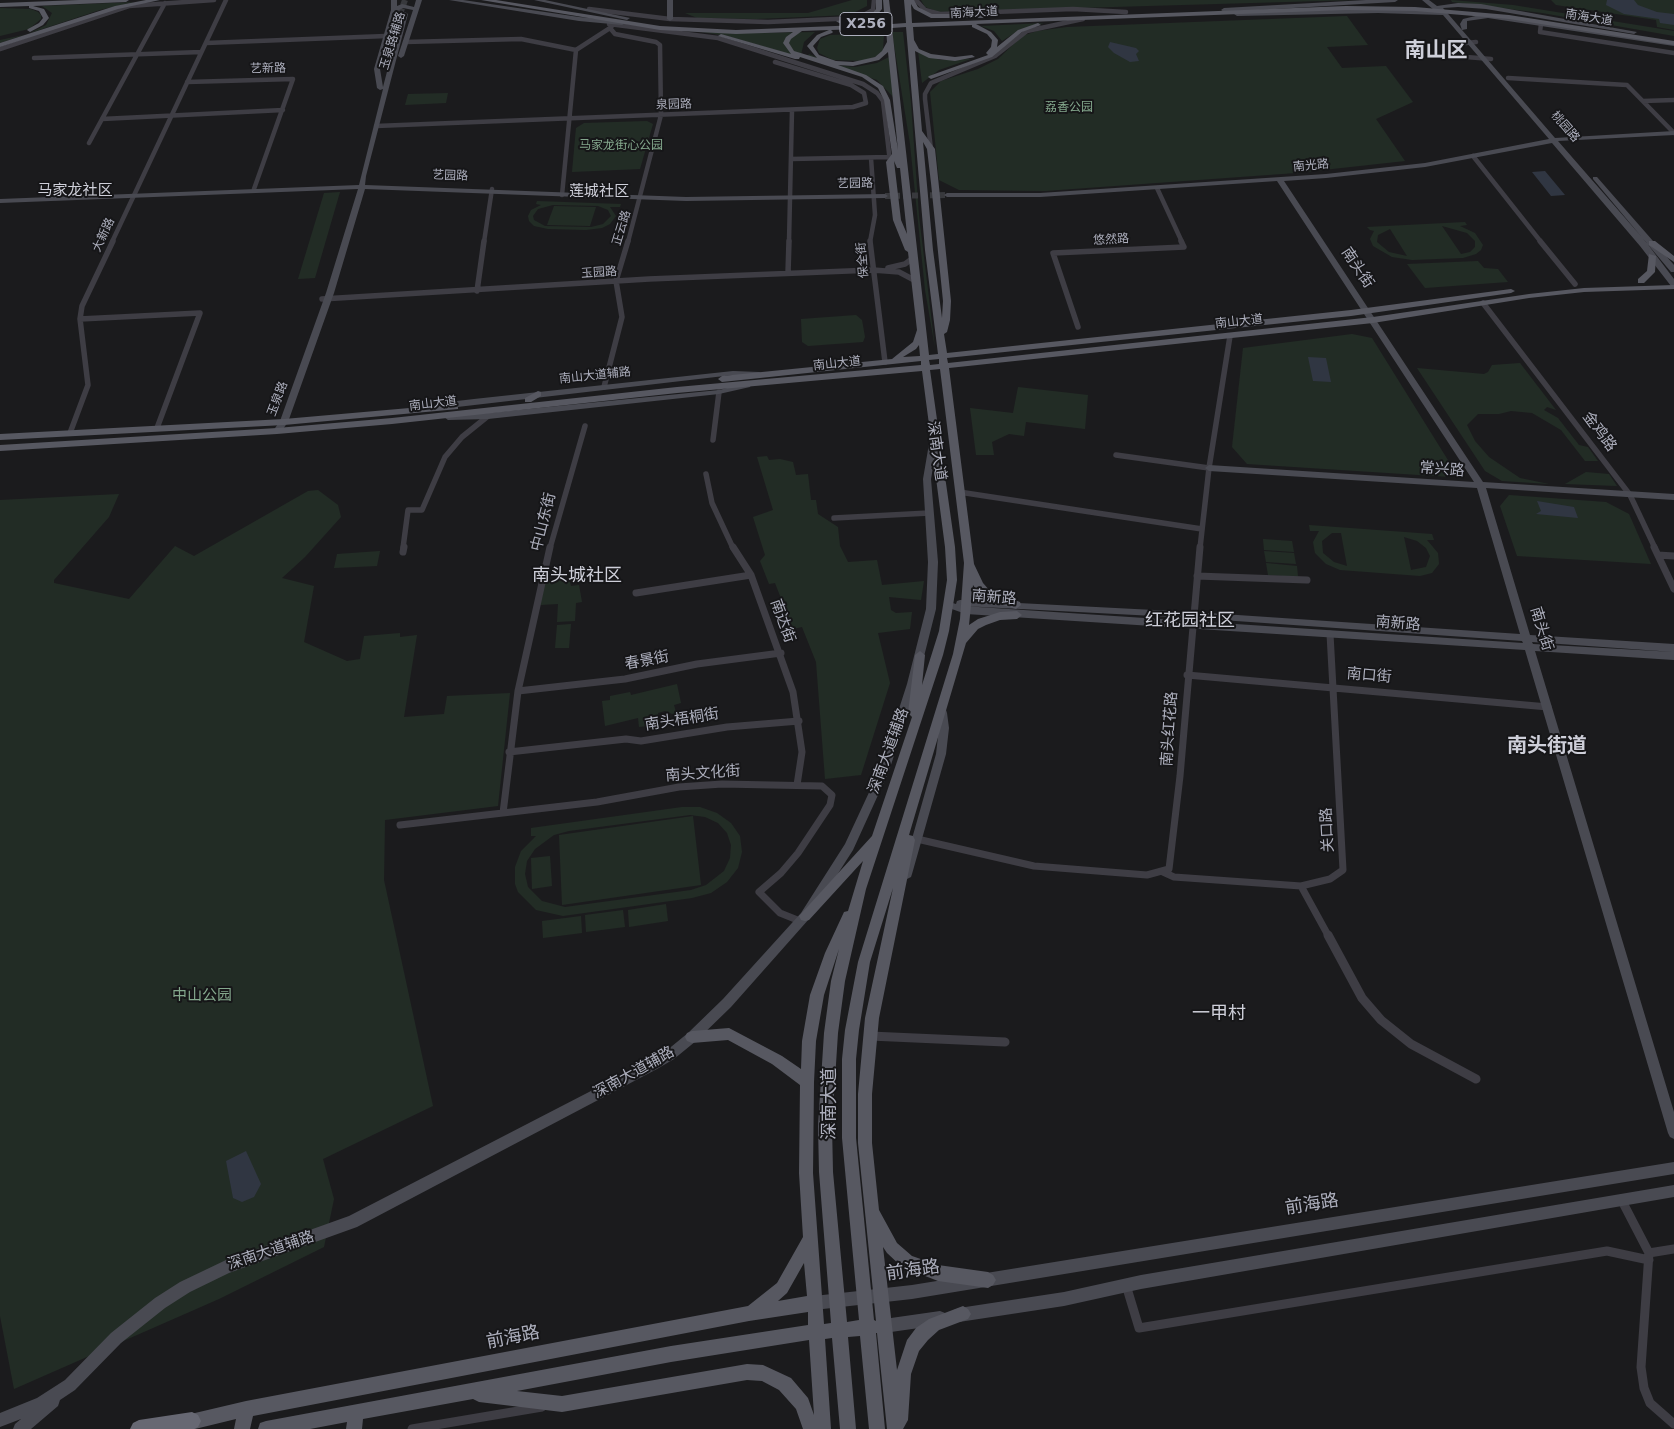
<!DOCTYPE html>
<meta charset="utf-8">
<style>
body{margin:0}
canvas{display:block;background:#1b1b1d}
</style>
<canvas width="1674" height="1429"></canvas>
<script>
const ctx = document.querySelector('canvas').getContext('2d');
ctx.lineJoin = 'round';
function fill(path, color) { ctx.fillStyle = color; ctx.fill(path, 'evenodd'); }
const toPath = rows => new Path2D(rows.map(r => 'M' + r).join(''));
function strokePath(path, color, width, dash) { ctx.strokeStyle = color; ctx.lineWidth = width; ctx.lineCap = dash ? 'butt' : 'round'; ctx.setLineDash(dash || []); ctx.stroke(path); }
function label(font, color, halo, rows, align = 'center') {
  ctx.font = font + ' "DejaVu Sans","Noto Sans SC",sans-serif'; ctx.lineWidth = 4; ctx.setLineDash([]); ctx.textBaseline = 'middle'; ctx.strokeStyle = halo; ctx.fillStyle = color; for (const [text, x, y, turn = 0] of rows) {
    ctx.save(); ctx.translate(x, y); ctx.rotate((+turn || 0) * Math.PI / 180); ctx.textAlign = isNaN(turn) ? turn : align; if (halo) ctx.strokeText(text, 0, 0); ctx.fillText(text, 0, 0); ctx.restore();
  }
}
fill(toPath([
 [852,0,867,0,867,6,849,15,756,19,697,18,685,13,808,13],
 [921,0,1356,0,939,12,925,7],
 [1451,0,1513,5,1674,31,1674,36,1542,13,1452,2],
 [1551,0,1674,0,1674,30,1657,27,1656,20,1556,5],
 [134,2,100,10,0,43,0,40,28,34,46,25,52,13,42,6],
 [0,8,31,9,38,12,41,15,41,19,29,29,0,36],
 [1347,16,1368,45,1327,47,1342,68,1386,66,1413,102,1376,119,1405,161,1296,173,1045,191,959,190,939,180,930,92,941,81,978,69,998,59,1022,36,1037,31,1067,27],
 [1044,23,1019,30,1002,41,994,31,981,26],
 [701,32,753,33,815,32,804,42,801,55,789,54,727,36],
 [892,32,903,32,911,103,919,216,935,348,925,290,910,144],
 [884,33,883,51,875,57,862,61,833,60,819,53,817,48,820,39,830,35],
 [918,51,940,60,971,59,939,70,922,83],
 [809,54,835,65,855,67,877,63,889,57,894,98,877,80,807,57],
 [448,93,446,103,405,105,408,94],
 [647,121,653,124,640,169,572,172,576,128,584,123],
 [340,192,315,278,298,279,324,193],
 [537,201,621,204,620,207,610,207,616,216,610,224,602,228,586,230,548,229,534,226,529,221,528,216,531,210,541,205,536,204],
 [553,205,598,206,608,210,611,216,603,224,591,227,545,226,534,220,533,216,538,209],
 [554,206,596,207,590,226,547,225],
 [1465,222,1467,225,1460,226,1475,233,1483,245,1481,250,1476,254,1463,258,1412,260,1392,257,1373,246,1370,239,1374,231,1370,230,1367,227],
 [1442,226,1467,233,1475,241,1475,247,1470,252,1461,254],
 [1390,229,1407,256,1389,252,1377,242,1378,235],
 [1478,261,1484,268,1498,269,1508,282,1425,288,1407,264],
 [856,315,862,320,865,337,863,342,808,346,802,342,801,319],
 [1352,334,1372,338,1456,473,1450,477,1247,464,1232,447,1243,348],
 [1520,363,1556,410,1547,407,1544,410,1558,418,1579,445,1588,447,1598,461,1585,461,1561,430,1532,413,1511,411,1499,414,1478,414,1467,425,1475,441,1489,457,1520,478,1549,484,1502,481,1485,471,1417,368,1484,374,1488,372,1492,365],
 [1018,387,1088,395,1085,429,1026,422,1024,436,1009,434,992,442,994,455,976,455,970,408,1013,413],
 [767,456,769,460,780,459,793,462,796,475,808,474,811,500,816,500,818,514,838,527,840,546,848,562,877,560,882,585,924,581,921,600,889,597,891,610,896,613,912,612,910,629,878,633,890,683,861,775,825,779,816,662,802,627,793,629,775,583,769,584,760,561,765,555,753,517,773,510,757,457],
 [1586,472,1609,474,1617,486,1565,484],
 [318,490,338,505,341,517,305,557,282,578,314,586,304,642,347,661,360,659,364,636,400,633,400,637,417,635,404,717,444,714,447,696,510,693,498,806,385,820,384,880,433,1106,323,1159,334,1199,324,1247,219,1299,14,1389,0,1316,0,500,119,494,109,517,54,580,54,583,129,599,175,546,194,556,308,491],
 [1509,495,1606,502,1629,514,1651,564,1517,556,1500,506],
 [1309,525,1432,534,1434,540,1427,540,1438,553,1439,564,1432,573,1420,576,1340,570,1326,564,1315,553,1313,542,1319,531,1310,531],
 [1332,533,1341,533,1347,566,1334,562,1323,553,1322,541],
 [1404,537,1417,541,1426,548,1430,556,1426,567,1411,570],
 [1263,539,1292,541,1294,552,1264,550],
 [380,551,377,566,334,568,337,554],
 [1264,551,1294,553,1296,564,1266,562],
 [1266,563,1297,566,1298,577,1268,575],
 [569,579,571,586,579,585,582,602,576,603,575,621,557,622,558,604,540,605,545,580],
 [571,624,569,648,555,648,557,625],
 [677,684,681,703,674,705,677,716,665,711,658,713,659,719,647,722,648,726,639,727,638,718,605,726,602,701,610,700,610,696,630,692,631,695],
 [682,807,700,807,717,813,731,823,740,836,742,852,738,868,727,882,711,893,692,898,563,916,536,910,518,892,515,884,515,867,521,851,536,836,531,836,531,828],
 [690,815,705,817,718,823,727,833,731,845,730,858,724,871,706,885,691,890,565,907,542,901,528,887,525,874,527,861,535,849,554,835,569,831],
 [693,816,701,885,562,905,559,835],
 [550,856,552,886,532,889,531,858],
 [666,904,668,921,629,927,628,910],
 [623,910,625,927,586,932,585,915],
 [581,916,582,933,543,938,542,921]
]), '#222c25');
fill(toPath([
 [1607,0,1634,0,1638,5,1657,12,1674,14,1674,25,1660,23,1659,19,1624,14,1606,5],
 [1110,42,1136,48,1139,51,1136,54,1139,61,1130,62,1114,53,1108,47],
 [1545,171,1565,195,1551,196,1532,172],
 [1308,357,1326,358,1331,382,1313,381],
 [1537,501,1574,507,1578,518,1536,514,1541,511],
 [246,1151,261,1184,254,1197,242,1202,233,1198,226,1161]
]), '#303642');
strokePath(toPath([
 [400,14,405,0],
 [885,196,947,195]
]), '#38393d', 6, [6, 3]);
strokePath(toPath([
 [916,0,925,10,940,14,1073,9,1126,12],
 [589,9,670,19,768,22,858,18,873,10,874,0],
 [609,24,718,38,863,84,877,93,883,101,890,162],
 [614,24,610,28,615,34,656,42,660,45,661,115,628,242],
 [1541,24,1540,32,1674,53],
 [405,42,521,39,576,50],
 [1476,42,1457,44,1454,49,1466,57,1491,59],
 [206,43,386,36],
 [0,49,129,6,214,0],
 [34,58,201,52],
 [1508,78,1627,85,1674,133],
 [187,82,293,79,254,189],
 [1643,101,1674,100],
 [102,119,283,110],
 [376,126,853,107,866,103,864,93,851,85,775,62],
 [89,143,165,3],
 [931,149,925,99,925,94,931,83,995,56,1027,31,1083,19],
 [1473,156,1541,242],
 [791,159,889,157],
 [1157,188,1182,242],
 [562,195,576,50,610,28],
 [112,242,226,0],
 [484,242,492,189],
 [789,242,792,110],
 [870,242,875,215,871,158]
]), '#3e3d44', 4.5);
strokePath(toPath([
 [870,241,885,362],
 [1540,241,1575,284],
 [888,268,905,264,913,258],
 [788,273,789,241],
 [477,291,484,241],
 [322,299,649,279,873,270,899,272,916,281],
 [1483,303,1630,495,1655,548],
 [80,319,200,313,157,428],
 [1078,327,1053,253,1184,247,1181,241],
 [604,387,622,317,616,281,628,241],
 [70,433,88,385,80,319,82,306,113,241],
 [713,440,719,392],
 [1116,455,1209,468],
 [706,474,712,503,733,548],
 [959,492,1202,529],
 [834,518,929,513],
 [403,548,408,510,422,510,445,457,462,437,488,416],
 [550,548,585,426],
 [1200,548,1209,468,1230,336]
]), '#3e3d44', 5.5);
strokePath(toPath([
 [733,547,751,575,793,692,802,752,797,785],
 [1654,547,1674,589],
 [403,552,404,547],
 [1658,555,1674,556],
 [1197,576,1307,580],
 [636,593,751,575],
 [1187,675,1548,707],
 [518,691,625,679,697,664,781,653],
 [509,752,626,739,641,741,727,727,799,721],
 [503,813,518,691,550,547],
 [400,825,597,802,679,787,722,784,822,786,832,795,830,805,798,853,781,873,759,892,780,913,800,921],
 [917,839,1034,866,1147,875,1169,869,1180,776,1200,547],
 [1163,872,1174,877,1301,886,1330,879,1343,870,1330,634],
 [1301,886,1329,937]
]), '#3e3d44', 7);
strokePath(toPath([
 [1328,935,1362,998,1381,1020,1411,1044,1476,1079],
 [870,1036,1005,1042],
 [1621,1199,1649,1253,1641,1367,1644,1388,1650,1403,1674,1424],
 [1649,1253,1674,1249],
 [1126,1285,1139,1328,1607,1251,1649,1260],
 [412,1429,542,1407]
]), '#3e3d44', 9);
fill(toPath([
 [391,0,397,0,397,6,402,4,414,7,416,0,422,0,404,56,401,58,398,56,413,10,403,8,397,11,380,69,383,87,402,14,405,12,408,14,366,176,365,185,686,197,885,194,888,196,885,198,686,201,365,189,334,293,288,422,280,433,274,433,273,431,280,421,326,293,358,189,0,203,0,199,359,185,383,89,380,90,377,88,374,69,391,10,391,0],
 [449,0,463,0,579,17,622,21,625,23,622,25,579,21,449,0],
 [534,0,545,0,630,18,627,20,534,0],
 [667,0,673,0,673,19,670,21,667,19,667,0],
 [1366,0,1398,0,1395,2,1224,12,1221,10,1224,8,1366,0],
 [1422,0,1429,0,1437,6,1458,3,1481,4,1637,32,1634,34,1486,9,1458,7,1443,8,1462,30,1460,24,1463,19,1484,14,1674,42,1674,46,1488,18,1467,21,1467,29,1462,30,1555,138,1674,131,1674,135,1558,141,1646,242,1674,279,1674,286,1671,286,1640,246,1552,143,1425,167,1326,178,1284,181,1483,482,1674,494,1674,500,1486,488,1530,635,1674,644,1674,652,1532,642,1533,644,1674,652,1674,660,1535,651,1674,1112,1674,1139,1670,1137,1668,1133,1525,650,966,614,946,607,944,605,949,602,956,604,957,601,960,600,1193,612,1520,634,1477,488,1209,471,1205,468,1209,465,1474,482,1277,181,1040,197,947,197,944,195,947,193,1040,193,1326,174,1425,163,1549,139,1443,15,1378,13,1237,16,1234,14,1237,12,1378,9,1434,10,1422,0],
 [963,606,1193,618,1522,641,1523,643,963,606],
 [1593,177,1597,177,1674,265,1674,272,1671,272,1593,179,1593,177],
 [733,371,759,372,763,374,759,376,733,375,440,409,436,406,440,403,474,399,733,371],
 [747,383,751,385,750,387,719,394,488,419,448,420,444,417,448,414,488,413,719,390,747,383],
 [934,435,938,438,931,479,938,562,936,609,917,684,889,771,853,850,809,919,731,1007,696,1041,674,1059,657,1069,357,1227,229,1273,190,1292,165,1308,121,1343,75,1390,60,1400,58,1406,31,1429,13,1429,15,1424,21,1419,0,1427,0,1413,37,1398,65,1380,111,1333,155,1298,180,1282,226,1260,349,1216,649,1061,666,1051,688,1033,723,999,801,913,845,844,879,771,907,684,926,609,928,562,923,479,930,438,934,435],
 [942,709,946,710,947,713,949,728,946,754,912,874,911,877,907,879,903,877,902,874,936,754,939,728,937,713,938,710,942,709],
 [1674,1162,1674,1174,912,1299,814,1310,809,1308,807,1303,809,1298,814,1296,912,1285,1674,1162],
 [1674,1185,1674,1197,1141,1289,1064,1306,959,1322,954,1320,952,1315,954,1310,959,1308,1064,1292,1141,1275,1674,1185],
 [940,1311,945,1313,947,1318,945,1323,940,1325,884,1333,879,1331,877,1326,879,1321,884,1319,940,1311]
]), '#494a52');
fill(toPath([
 [79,0,129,0,126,2,33,6,44,9,49,18,43,25,30,32,27,30,28,29,39,23,43,18,39,11,29,8,29,6,0,7,0,3,79,0],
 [146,0,160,0,118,9,0,47,0,43,115,6,146,0],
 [481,0,496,0,660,26,736,30,885,24,883,0,889,0,892,24,906,23,904,0,914,0,918,7,932,14,983,14,986,16,983,18,931,18,914,9,911,4,912,23,1346,6,1415,7,1509,15,1674,41,1674,45,1509,19,1415,11,1346,10,976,24,991,32,998,40,997,47,1018,30,1038,23,1041,25,1022,32,992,57,931,79,928,77,929,76,988,55,986,53,991,47,992,40,987,34,972,27,972,25,913,27,914,40,919,49,931,54,955,57,972,55,975,57,955,61,929,58,915,51,922,131,935,149,951,301,950,320,947,332,944,334,947,353,1351,310,1511,289,1515,291,1511,293,1351,316,947,358,948,363,1373,317,1529,294,1584,288,1674,285,1674,289,1584,292,1529,298,1373,323,949,368,974,564,983,583,990,591,1020,602,1021,605,1016,609,992,602,982,597,973,585,969,625,978,619,1000,612,1017,611,1022,615,1017,619,1000,620,986,625,978,629,966,643,909,835,913,836,915,840,879,1018,872,1094,872,1143,879,1210,897,1243,912,1256,938,1265,988,1272,993,1275,996,1280,993,1285,988,1288,938,1281,902,1267,887,1253,883,1247,897,1370,907,1340,916,1328,929,1319,963,1306,968,1309,971,1314,968,1319,939,1330,928,1340,919,1351,911,1374,908,1420,903,1429,887,1429,877,1333,876,1333,885,1429,869,1429,860,1336,848,1337,856,1429,840,1429,832,1338,825,1339,831,1429,803,1429,796,1409,779,1390,762,1381,747,1380,562,1412,479,1402,473,1399,363,1419,362,1429,346,1429,347,1422,310,1429,258,1429,260,1423,266,1421,671,1346,808,1325,808,1312,749,1321,253,1416,250,1429,234,1429,236,1419,195,1429,153,1429,155,1423,161,1421,246,1401,748,1306,777,1283,803,1237,799,1173,800,1085,772,1064,728,1040,692,1043,687,1041,685,1037,687,1033,692,1031,729,1028,782,1056,801,1069,802,1041,810,995,825,953,844,912,848,911,863,861,809,920,805,921,801,920,799,916,872,836,912,717,908,713,915,655,920,651,925,655,922,685,939,631,947,580,945,547,922,371,677,393,392,424,277,434,0,451,0,445,277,428,392,418,677,387,921,365,921,361,722,382,718,379,722,376,892,359,913,342,917,330,908,252,905,250,893,220,886,162,892,154,884,100,878,88,862,77,800,57,799,59,795,59,718,36,721,34,791,54,783,43,786,37,793,32,736,34,660,30,481,0],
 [906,27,925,250,938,354,929,355,892,28,906,27],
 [886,28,887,42,882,51,875,57,853,62,836,61,819,55,813,46,821,37,832,33,833,32,831,30,886,28],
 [829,30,817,35,807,46,817,58,794,51,789,43,791,39,802,31,829,30],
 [888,52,898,150,890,100,883,86,866,75,838,65,853,66,879,60,888,52],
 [923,142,927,149,931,183,943,301,942,318,933,250,923,142],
 [894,161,897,168,900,168,907,234,901,220,894,161],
 [919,345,920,356,903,357,916,349,919,345],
 [939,359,939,364,930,365,929,360,939,359],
 [940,369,964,563,960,619,953,654,858,962,845,1030,842,1059,842,1138,859,1320,847,1322,833,1172,832,1126,838,1033,845,981,866,889,943,655,949,631,957,580,955,547,930,370,940,369],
 [893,888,865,1018,858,1094,858,1143,876,1321,874,1320,856,1138,856,1059,859,1030,870,962,893,888],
 [839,949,831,981,824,1033,818,1126,819,1172,831,1323,824,1324,813,1173,814,1082,816,1041,824,995,839,949],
 [804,1263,807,1296,778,1301,787,1293,804,1263],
 [809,1340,814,1415,808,1398,791,1378,763,1365,747,1364,562,1396,517,1391,671,1362,809,1340],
 [876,0,882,0,882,9,875,17,862,21,839,23,836,21,871,15,876,9,876,0],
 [1649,241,1655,241,1674,256,1674,262,1649,245,1649,241],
 [1649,254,1656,256,1655,272,1644,283,1638,283,1638,279,1647,271,1649,254],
 [538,391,541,392,541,396,531,402,525,402,525,398,538,391],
 [455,404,458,405,458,409,284,425,0,440,0,434,284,419,455,404]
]), '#575861');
fill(toPath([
 [192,1412,198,1415,201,1421,198,1427,194,1429,130,1429,133,1423,139,1420,192,1412]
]), '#676873');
label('12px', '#adafbd', '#161618', [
 ["南海大道",974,13,-3],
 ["南海大道",1589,18,9],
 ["玉泉路辅路",393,41,-73],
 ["艺新路",268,69,-1],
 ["泉园路",674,105,-2],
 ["桃园路",1565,127,49],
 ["南光路",1311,166,-5],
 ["艺园路",450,176,2],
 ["艺园路",855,184,-1],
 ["正云路",622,228,-73],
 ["大新路",104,235,-65],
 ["悠然路",1111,240,-3],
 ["保全街",863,260,-95],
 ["玉园路",599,273,-4],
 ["南山大道",1239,322,-6],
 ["南山大道",837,364,-6],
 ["南山大道辅路",595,376,-6],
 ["玉泉路",278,399,-69],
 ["南山大道",433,404,-7]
]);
label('12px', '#84a88d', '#161618', [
 ["荔香公园",1069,108],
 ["马家龙街心公园",621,146]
]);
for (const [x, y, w] of [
 [866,24,52]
]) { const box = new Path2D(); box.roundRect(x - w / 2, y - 11.5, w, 23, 4); ctx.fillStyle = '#161618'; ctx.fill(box); strokePath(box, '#adafbd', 1); }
label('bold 14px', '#adafbd', null, [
 ["X256",866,24]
]);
label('15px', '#cecfd9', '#161618', [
 ["马家龙社区",75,191],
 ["莲城社区",599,192]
]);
label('15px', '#adafbd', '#161618', [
 ["南头街",1357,268,56],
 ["金鸡路",1599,432,53],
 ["深南大道",936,451,82],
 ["常兴路",1442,470,4],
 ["中山东街",544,522,-76],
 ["南新路",994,598,4],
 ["南达街",782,621,70],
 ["南新路",1398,624,4],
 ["南头街",1541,629,73],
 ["春景街",647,661,-11],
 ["南口街",1369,676,5],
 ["南头梧桐街",682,720,-9],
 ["南头红花路",1170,729,-86],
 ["深南大道辅路",889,751,-70],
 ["南头文化街",703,774,-4],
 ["关口路",1328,830,-93],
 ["深南大道辅路",634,1073,-29],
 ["深南大道辅路",271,1251,-19]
]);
label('15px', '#84a88d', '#161618', [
 ["中山公园",202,996]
]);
label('18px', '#cecfd9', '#161618', [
 ["南头城社区",577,576],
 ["红花园社区",1190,621],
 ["一甲村",1219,1014]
]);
label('18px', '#adafbd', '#161618', [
 ["深南大道",830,1104,-90],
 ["前海路",1312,1205,-9],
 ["前海路",913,1271,-8],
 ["前海路",513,1338,-11]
]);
label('bold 20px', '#cecfd9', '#161618', [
 ["南头街道",1547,747]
]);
label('bold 21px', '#cecfd9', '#161618', [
 ["南山区",1436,52]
]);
</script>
